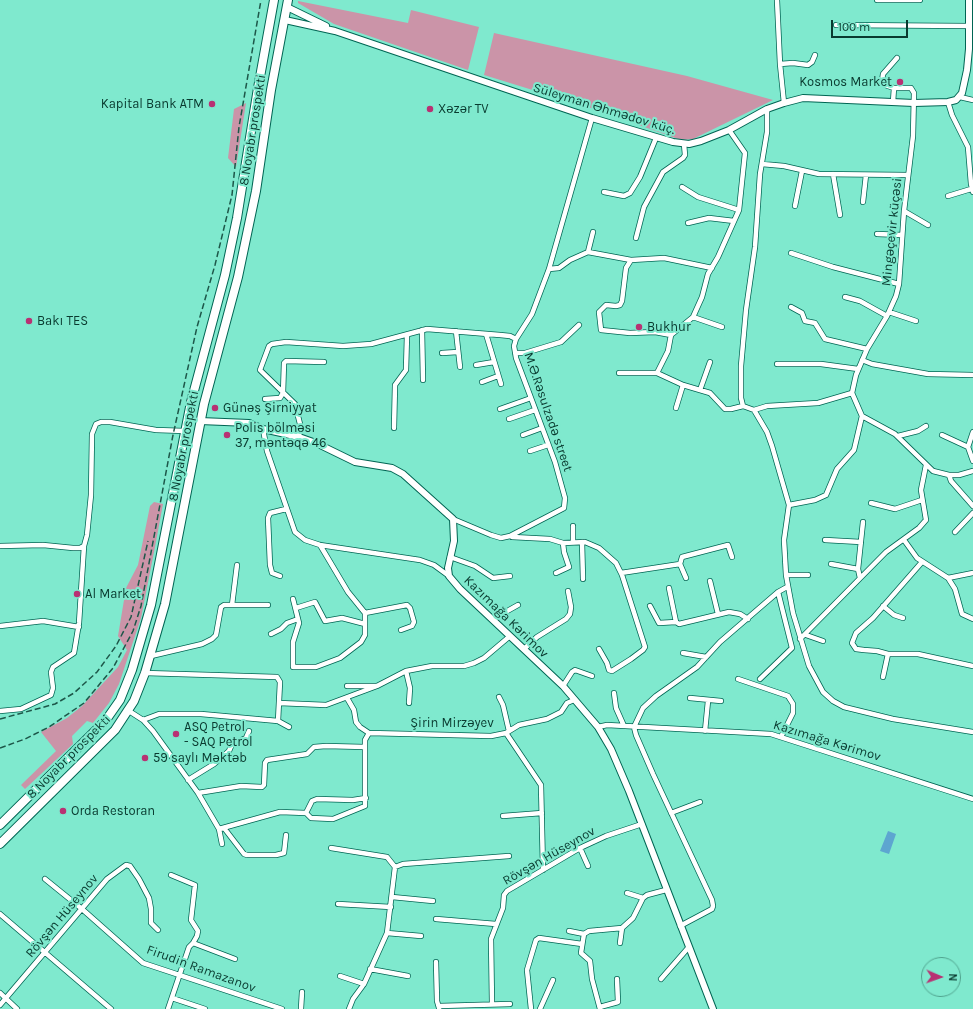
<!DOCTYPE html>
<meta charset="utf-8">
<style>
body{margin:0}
#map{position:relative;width:973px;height:1009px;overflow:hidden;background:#7fe9ce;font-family:Karla,sans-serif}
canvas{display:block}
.north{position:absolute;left:921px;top:957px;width:40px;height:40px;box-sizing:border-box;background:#7fe9ce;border:1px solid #50a38e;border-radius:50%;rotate:92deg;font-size:11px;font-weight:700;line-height:16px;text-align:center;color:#093a2f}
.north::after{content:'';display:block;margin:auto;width:14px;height:18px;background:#b83173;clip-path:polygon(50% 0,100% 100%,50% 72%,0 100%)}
.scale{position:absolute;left:831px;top:20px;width:77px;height:18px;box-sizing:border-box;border:2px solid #093a2f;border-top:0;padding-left:5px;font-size:12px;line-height:14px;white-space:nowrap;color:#093a2f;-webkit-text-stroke:3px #7fe9ce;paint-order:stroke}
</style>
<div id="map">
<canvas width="973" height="1009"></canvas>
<div class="north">N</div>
<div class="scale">100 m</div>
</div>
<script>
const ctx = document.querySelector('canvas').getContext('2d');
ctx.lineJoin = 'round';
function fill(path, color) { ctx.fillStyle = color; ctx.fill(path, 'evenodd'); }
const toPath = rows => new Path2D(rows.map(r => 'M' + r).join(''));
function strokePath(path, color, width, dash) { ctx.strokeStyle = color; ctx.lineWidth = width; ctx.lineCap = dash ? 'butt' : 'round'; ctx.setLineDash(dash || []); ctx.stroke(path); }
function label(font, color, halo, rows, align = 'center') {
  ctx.font = font + ' Karla,sans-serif'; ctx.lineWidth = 4; ctx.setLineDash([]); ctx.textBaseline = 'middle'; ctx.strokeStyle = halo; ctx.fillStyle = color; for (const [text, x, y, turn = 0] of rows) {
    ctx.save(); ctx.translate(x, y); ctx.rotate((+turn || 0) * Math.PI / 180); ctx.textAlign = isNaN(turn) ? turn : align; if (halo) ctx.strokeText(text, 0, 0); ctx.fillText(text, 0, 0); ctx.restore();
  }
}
fill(toPath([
 [298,1,408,23,411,10,479,27,468,70,334,24,298,3],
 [494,33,687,76,773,100,693,139,681,140,591,108,484,75],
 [246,103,236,167,228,158,234,109],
 [154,502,163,504,155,547,141,618,119,684,109,703,93,723,87,721,72,736,73,744,25,789,21,785,56,751,41,732,67,718,82,706,118,667,127,650,118,636,126,588,138,565,150,506]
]), '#cb94a8');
fill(toPath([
 [888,831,896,834,889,854,880,851]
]), '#5da6d0');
const street = toPath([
 [777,0,780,64,784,103],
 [877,0,920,0],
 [836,25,969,26],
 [780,64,793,63,808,65,812,62,815,55],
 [960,97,973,100],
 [893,102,894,88],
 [948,102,952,115,968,147,971,184,973,192],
 [767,109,767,132,760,174,755,247,746,310,741,366,741,398,743,406,754,410,767,432,772,446,789,505,784,540,786,575,793,613,809,666,823,692,833,701,844,707,893,719,973,732],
 [762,164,784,166,819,174,908,175],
 [833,174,840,215],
 [682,187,698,197,739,210],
 [604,192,624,196,630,193,640,177,656,138],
 [948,196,971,189],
 [863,202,866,175],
 [795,206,802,171],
 [904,211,928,225],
 [688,223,709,218,734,221],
 [877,234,902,235],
 [636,238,644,207,663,172,683,158,685,155,684,144],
 [588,252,593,232],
 [791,253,833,267,899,284],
 [549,269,559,268,570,260,588,252,631,260],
 [845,297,860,301,887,316],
 [791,307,802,313,805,321,815,323,825,339,867,349],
 [889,312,916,321],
 [693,317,722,327],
 [422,330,423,380],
 [456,331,460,367],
 [486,334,501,384],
 [671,335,655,332,630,333,601,330,599,312,606,305,616,306,620,305,622,301,626,268,631,260,664,258,712,268],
 [442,353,458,352],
 [515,353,525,353,561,342,579,325],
 [862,360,872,364,928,374,973,375],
 [777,364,821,364,858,369],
 [476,365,494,362],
 [619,373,657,373,683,385,710,393,725,409,731,409,743,406],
 [657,373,668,351,671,335,693,317,702,297,708,274,718,257,739,210,745,153,729,130],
 [482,382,498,376],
 [700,390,710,362],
 [265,399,280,398,283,393,284,363,286,361,324,362],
 [676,408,683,385],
 [500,409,531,398],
 [754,410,767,406,818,403,852,393],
 [862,416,895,434,933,471,949,475,959,475,973,471],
 [509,419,535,410],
 [394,428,395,385,406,370,407,335],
 [263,429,267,451,295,532,305,540,320,545,420,560,434,565,449,576],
 [973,432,968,447,973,461],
 [523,435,542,428],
 [942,435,968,447],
 [898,436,918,431,926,426],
 [299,437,300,424,295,404,260,370,269,346,272,344,286,342,343,346,371,344,427,329,500,335,510,336,516,339],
 [530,451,548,445],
 [949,475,951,481,973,506],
 [871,503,895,509,922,500],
 [789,505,815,500,826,495,837,469,854,450,862,416,852,393,856,375,867,349,887,316,896,296,899,284,904,211,913,136,914,93,911,88,894,88,885,85,882,81,883,74,897,58],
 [453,519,491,535,501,538,510,536,564,508,565,498,555,462,516,358,514,346,516,339,532,314,549,269,592,118],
 [573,526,573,542],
 [955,532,973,513],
 [512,537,550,539,563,543,585,542,599,548,616,563,622,575,645,647,643,650,631,659,612,671,609,670,607,663,599,649],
 [825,540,861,542],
 [904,540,917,558,948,578,955,589,962,614,973,619],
 [582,542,583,579],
 [0,546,43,545,73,548,80,548,84,546,87,535,91,495,92,434,96,424,101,422,110,422,156,430,185,431],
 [450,557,475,566,493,578,510,576],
 [922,562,873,618,856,633,852,643,856,649,864,650,877,651,888,654,918,654,973,666],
 [680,564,686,578],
 [831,564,858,569],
 [556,573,569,567,564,552,563,543],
 [621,573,680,564,682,557,728,545,732,557],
 [786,575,808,575],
 [280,576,272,573,270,565,268,518,270,513,286,509],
 [860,578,858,569,863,522],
 [948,578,973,573],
 [710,581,718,614],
 [669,588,676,622],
 [293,599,299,623,293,642,293,667,316,667,340,658,361,642,365,635,365,613,348,592,320,545],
 [232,605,237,565],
 [650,606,659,623,676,622,679,624,729,612,740,614,748,619],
 [883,606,894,615,903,618],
 [296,608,315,602,325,621,342,618,365,624],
 [365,613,407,605,410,608,414,622,412,626,401,630],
 [493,619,518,605],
 [0,626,43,621,79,627],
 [271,634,281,629,287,623,298,619],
 [806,635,823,641],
 [800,639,886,552,919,528,926,520,921,490,926,465],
 [524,649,537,637,566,619,570,614,571,607,568,591],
 [683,653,706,657],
 [151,656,202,644,212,639,216,635,221,607,224,605,268,605],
 [406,671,410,688,409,703],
 [145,673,277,677,280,682,278,721],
 [883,677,888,654],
 [738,679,788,696,793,704,793,713,781,737],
 [760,679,792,648,778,592],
 [347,686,376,686],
 [563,686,572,672,575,670,592,676],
 [614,693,616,708,624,726],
 [499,697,503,705,509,731],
 [347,698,354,710,356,722,360,727,369,733],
 [690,698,721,701],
 [279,703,326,705,377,686,406,671,432,666,464,666,474,663,484,658,510,636],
 [0,711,21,709,51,695,53,688,51,672,53,667,74,653,79,623,84,546],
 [129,711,143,720,153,731,198,793,219,829,222,844],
 [143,720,159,714,201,714,278,721,289,727],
 [598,727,607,725,771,734,973,799],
 [705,731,708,701],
 [369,733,491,736,506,733,519,725,547,719,561,712,567,703,574,700],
 [506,733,541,785,543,870],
 [188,780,214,764,229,751,232,744,246,738,249,731],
 [198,793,241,786,262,787,264,785,265,763,267,760,307,754,314,747,326,746,365,747],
 [306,813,312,801,317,799,353,800,366,798],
 [671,813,700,802],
 [503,816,542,813],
 [224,828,244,854,247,855,276,855,284,853,286,835],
 [219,829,280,812,306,813,311,818,333,819,365,806,365,740,369,733],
 [331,848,387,857,395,867,387,933,364,984,353,999,349,1009],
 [580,848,588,866],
 [395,867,403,864,509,856],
 [171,875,195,885,191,920,198,931,197,936,193,943],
 [45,879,82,909,143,963,282,1009],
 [627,893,643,898],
 [392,897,433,901],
 [338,904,391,907],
 [0,914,111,1009],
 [436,919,496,924],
 [680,926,712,909,713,906,712,900,653,774,636,735,634,727,643,708,656,696,697,667,720,642,778,592,787,587],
 [569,931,584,934],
 [387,933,421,936],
 [620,943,622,928],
 [436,962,437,1001,439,1008],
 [370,969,408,976],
 [340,976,364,984],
 [661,979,688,948],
 [0,993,17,1009],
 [172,998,205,1009],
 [492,1004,491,939,503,908,504,895,507,891,580,848,606,836,642,824],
 [0,1005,107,879,126,865,130,866,139,879,149,898,151,909,151,923,158,930],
 [439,1006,510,1004],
 [600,1007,618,1002,617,979],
 [168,1009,189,947,193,943,235,959],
 [301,1009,302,992],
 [531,1009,527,970,536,940,539,938,582,944],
 [540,1009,553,980],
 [600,1009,592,979,590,961,581,953,584,934,589,931,622,928,633,918,643,898,647,895,666,890]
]);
const secondary = toPath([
 [287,7,326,26],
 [285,20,335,31,592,118,673,142,689,144,701,141,729,130,767,109,784,103,803,98,914,103,948,102,956,100,962,93,967,70,969,49,969,0],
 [200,421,249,423,263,429,299,437,316,443,355,462,392,468,403,474,453,519,454,541,448,568,449,576,460,589,563,686,598,727,611,749,629,791,713,1009]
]);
const highway = toPath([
 [0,825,106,720,120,700,132,670,151,605,191,402,225,275,237,218,258,88,274,0],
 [0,844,115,730,134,701,145,673,165,604,204,404,238,277,256,191,271,90,288,0]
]);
strokePath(street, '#006553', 6);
strokePath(secondary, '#006553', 8);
strokePath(highway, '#006553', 10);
strokePath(street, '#fff', 4.5);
strokePath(secondary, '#fff', 6);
strokePath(highway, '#fff', 8);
strokePath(toPath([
 [0,719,55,704,74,693,97,672,116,646,131,617,148,541],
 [0,748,25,739,49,727,84,703,113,668,133,631,141,606,173,435,197,327,215,265,232,195,239,127,261,0]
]), '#1d5749', 1.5, [6, 3]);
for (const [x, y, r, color] of [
 [900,82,4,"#b83173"],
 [212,104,4,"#b83173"],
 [430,109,4,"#b83173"],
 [29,321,4,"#b83173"],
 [639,327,4,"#b83173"],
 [215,408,4,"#b83173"],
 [227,435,4,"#b83173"],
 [77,594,4,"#b83173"],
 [176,734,4,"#b83173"],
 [145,758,4,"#b83173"],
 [63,811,4,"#b83173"]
]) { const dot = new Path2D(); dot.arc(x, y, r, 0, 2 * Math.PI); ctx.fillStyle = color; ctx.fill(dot); strokePath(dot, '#7fe9ce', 1.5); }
label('13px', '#093a2f', '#7fe9ce', [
 ["Kosmos Market",892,82,"right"],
 ["Kapital Bank ATM",204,104,"right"],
 ["Xəzər TV",438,109],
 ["Bakı TES",37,321],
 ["Bukhur",647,327],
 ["Günəş Şirniyyat",223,408],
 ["Polis bölməsi",235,428],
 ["37, məntəqə 46",235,443],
 ["Al Market",85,594],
 ["ASQ Petrol",184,727],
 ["- SAQ Petrol",184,742],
 ["59 saylı Məktəb",153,758],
 ["Orda Restoran",71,811]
], 'left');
label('13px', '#093a2f', '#7fe9ce', [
 ["Süleyman Əhmədov küç.",604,109,17],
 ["8 Noyabr prospekti",253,130,-81],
 ["Mingəçevir küçəsi",892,232,-84],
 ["M.Ə.Rəsulzadə street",548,412,71],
 ["8 Noyabr prospekti",184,446,-79],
 ["Kazımağa Kərimov",506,617,44],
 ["Şirin Mirzəyev",452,723],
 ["Kazımağa Kərimov",827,741,17],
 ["8 Noyabr prospekti",69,757,-45],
 ["Rövşən Hüseynov",549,856,-30],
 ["Rövşən Hüseynov",62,916,-50],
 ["Firudin Ramazanov",201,969,20]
]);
</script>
